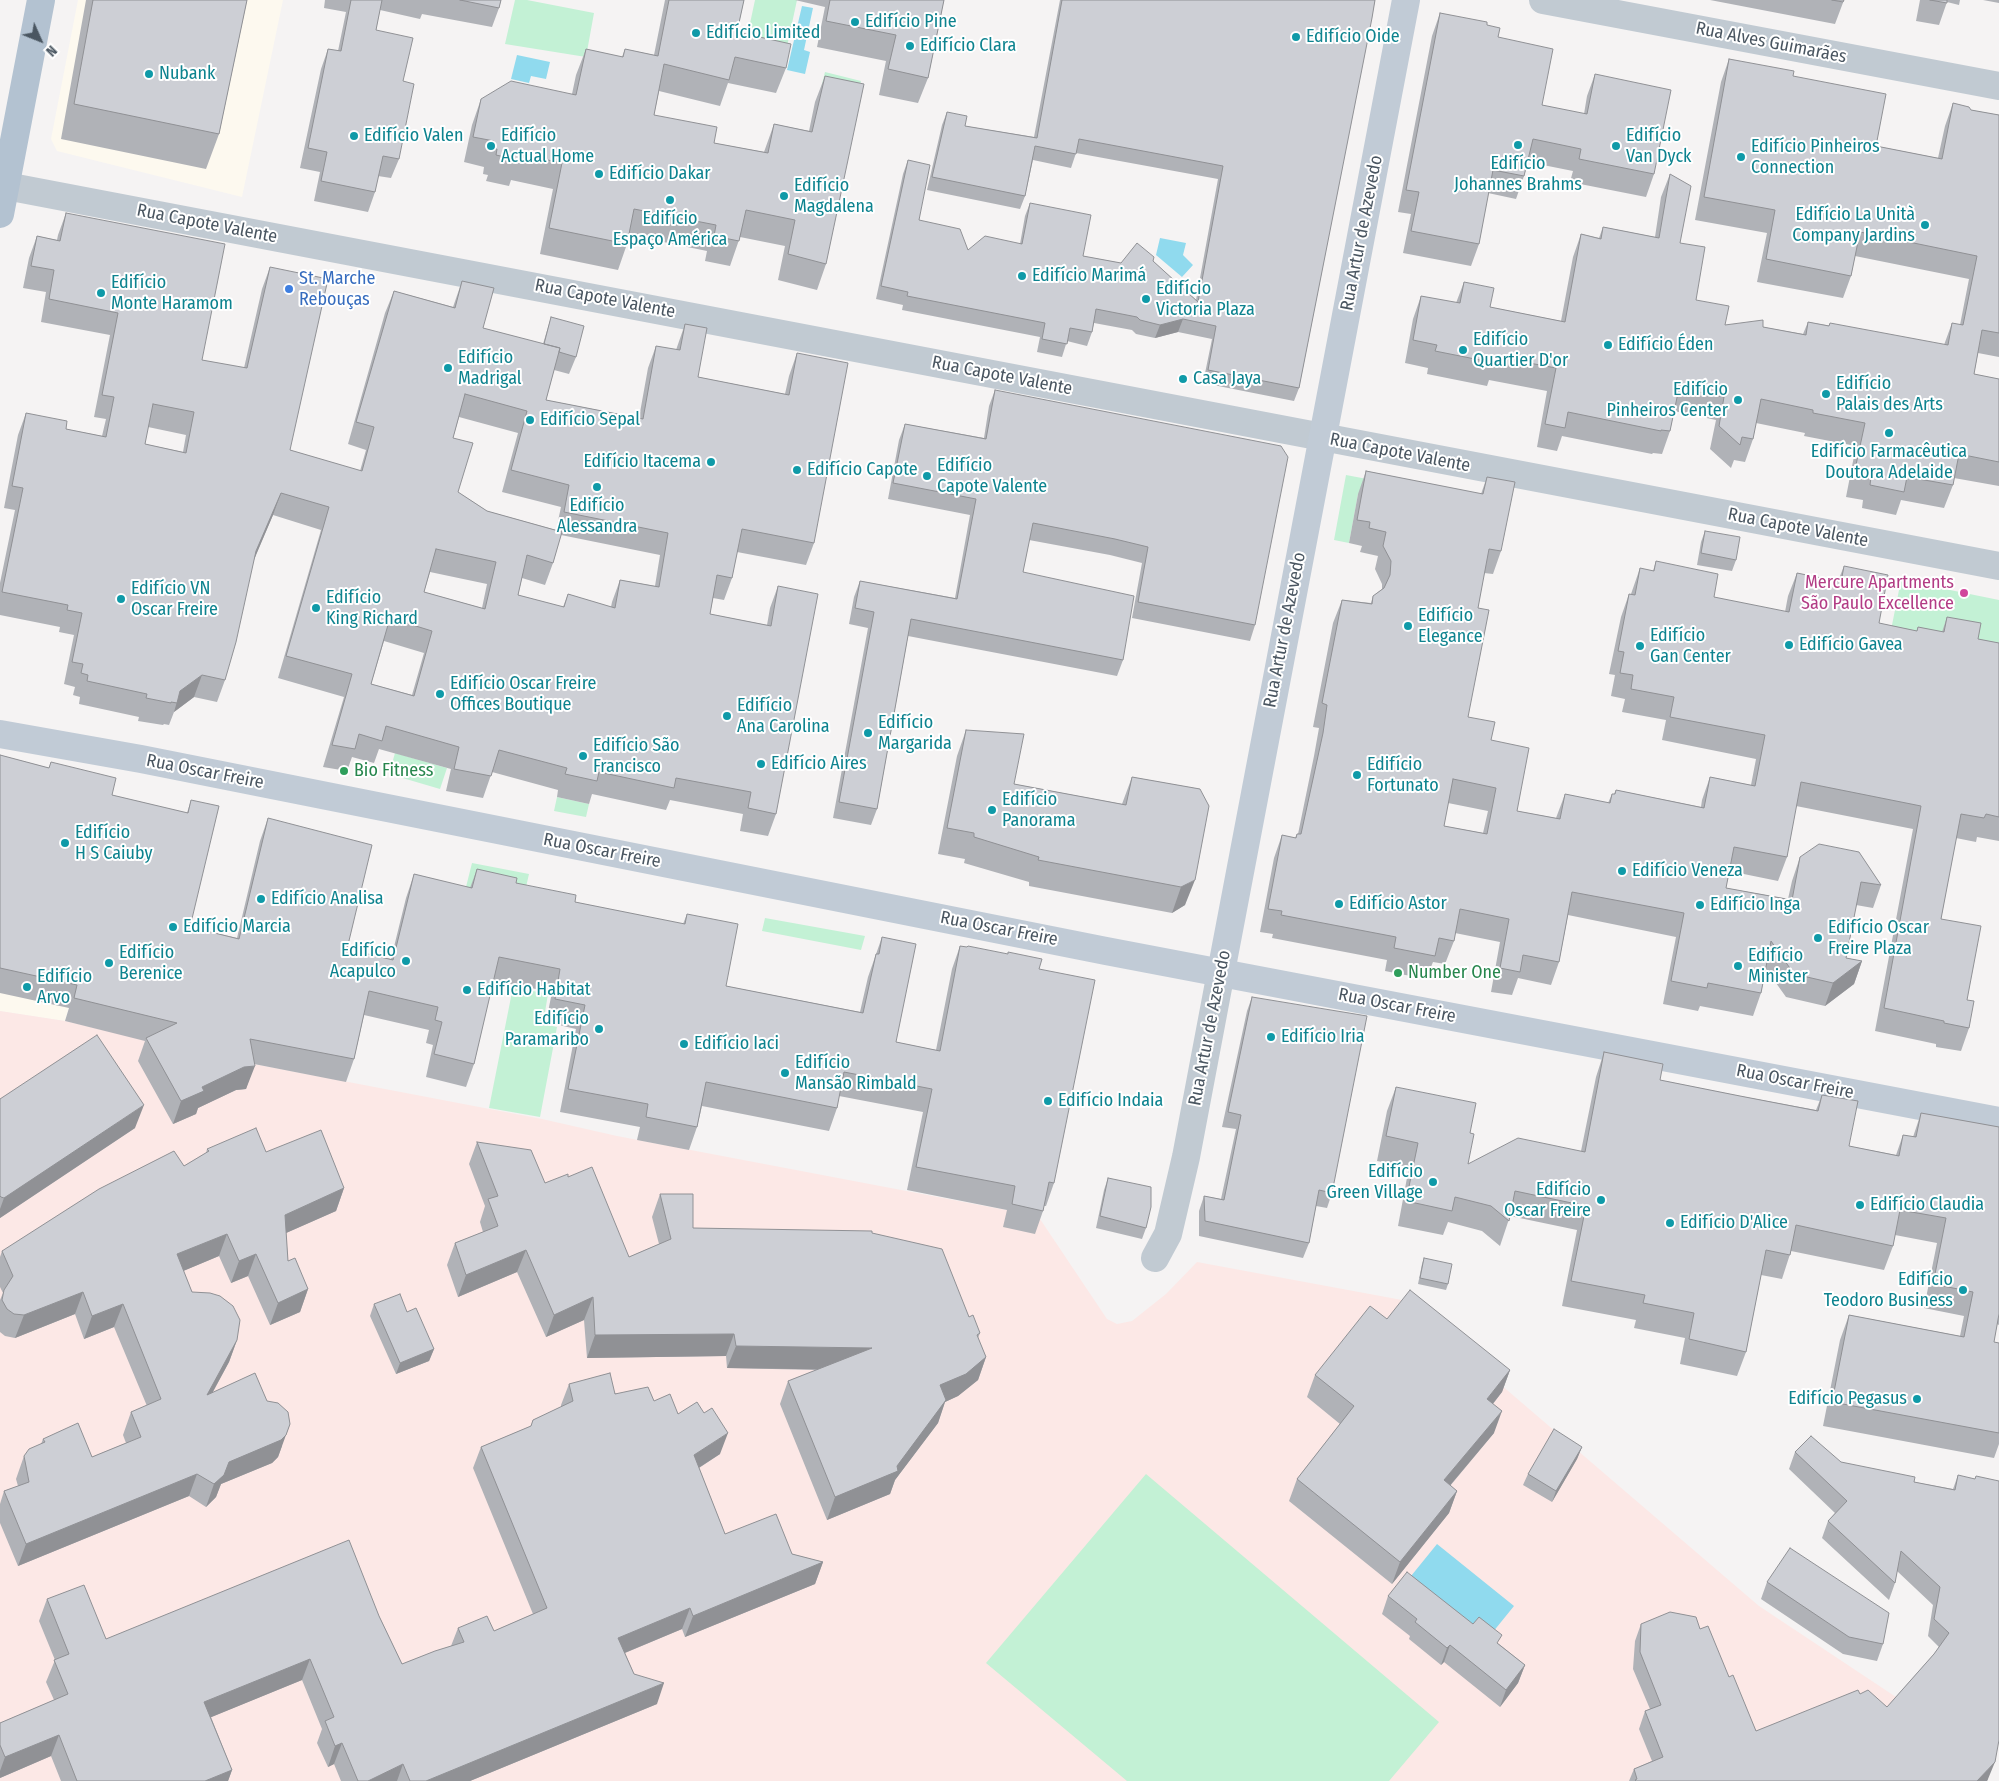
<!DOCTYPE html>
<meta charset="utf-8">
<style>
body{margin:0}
#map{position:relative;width:1999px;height:1781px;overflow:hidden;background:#f5f3f3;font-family:"Fira Sans Condensed",sans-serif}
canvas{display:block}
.north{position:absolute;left:15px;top:15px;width:50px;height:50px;-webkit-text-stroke:4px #fff;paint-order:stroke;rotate:134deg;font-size:14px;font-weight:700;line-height:20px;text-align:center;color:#4a5661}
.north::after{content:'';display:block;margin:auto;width:18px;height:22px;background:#4a5661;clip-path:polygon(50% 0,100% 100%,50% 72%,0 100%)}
</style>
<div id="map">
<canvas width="1999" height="1781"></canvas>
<div class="north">N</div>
</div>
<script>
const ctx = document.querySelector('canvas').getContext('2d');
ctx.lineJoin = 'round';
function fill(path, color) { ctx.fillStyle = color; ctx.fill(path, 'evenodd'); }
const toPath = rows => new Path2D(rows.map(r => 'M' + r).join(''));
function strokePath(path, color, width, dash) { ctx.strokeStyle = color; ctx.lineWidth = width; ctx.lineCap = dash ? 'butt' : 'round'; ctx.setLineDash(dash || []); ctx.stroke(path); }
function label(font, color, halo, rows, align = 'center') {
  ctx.font = font + ' "Fira Sans Condensed",sans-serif'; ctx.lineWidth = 4; ctx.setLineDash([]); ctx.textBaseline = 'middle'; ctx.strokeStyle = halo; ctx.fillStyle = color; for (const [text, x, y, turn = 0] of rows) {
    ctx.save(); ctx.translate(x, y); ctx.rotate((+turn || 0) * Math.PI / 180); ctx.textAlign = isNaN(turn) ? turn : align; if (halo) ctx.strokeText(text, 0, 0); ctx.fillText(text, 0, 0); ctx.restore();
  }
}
fill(toPath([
 [78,0,283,0,242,197,57,151,51,139],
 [0,950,80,966,65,1021,0,1011]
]), '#fdf9ef');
fill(toPath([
 [0,1011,65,1021,228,1059,542,1119,617,1136,1038,1216,1107,1319,1117,1324,1132,1321,1166,1294,1197,1262,1402,1300,1759,1606,1902,1701,1986,1781,0,1781]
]), '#fce8e6');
fill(toPath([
 [515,0,527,0,594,13,586,57,505,44],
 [755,0,797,0,782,70,742,61],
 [825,72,861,81,856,101,820,92],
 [1346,475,1478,500,1358,494,1349,543,1334,540],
 [1901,580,1999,600,1999,652,1891,630],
 [395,753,447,768,440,789,389,774],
 [557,797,589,804,586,817,554,811],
 [472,863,529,874,523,900,466,887],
 [765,918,865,936,861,950,762,931],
 [513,987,548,994,543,1024,557,1027,540,1117,489,1108],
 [1146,1474,1439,1722,1389,1781,1127,1781,986,1663]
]), '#c3f1d5');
fill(toPath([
 [802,6,813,8,804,50,810,52,805,74,787,70],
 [517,55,550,62,546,79,531,76,529,83,511,79],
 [1160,238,1186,243,1183,255,1193,265,1182,277,1156,255],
 [1437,1544,1514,1606,1484,1643,1407,1581]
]), '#90daee');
strokePath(toPath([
 [1543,0,1999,86],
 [6,186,1999,566],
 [1155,1258,1168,1234,1186,1157,1221,972]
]), '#c1cad2', 28);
strokePath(toPath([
 [0,734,141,759,1106,951,1999,1121],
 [1221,972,1406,0]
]), '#c1cbd6', 28);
strokePath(toPath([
 [0,214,41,0]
]), '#b3c2d1', 28);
fill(toPath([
 [86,0,247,0,219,134,206,169,61,139],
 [325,0,501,0,499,8,492,27,422,14,420,19,380,10,376,30,403,81,399,159,391,178,378,176,375,192,368,212,314,201,320,172,300,168,321,69,328,49,338,51,346,12,324,8],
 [665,0,744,0,737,32,786,68,776,93,728,83,720,106,659,91,654,115,714,143,764,152,774,124,809,131,815,102,825,76,826,264,817,290,778,280,785,246,740,237,730,266,705,261,707,251,629,235,627,244,618,270,540,254,553,189,511,180,509,186,486,181,488,175,483,174,484,167,464,162,472,125,481,99,572,94,576,75,586,49,622,57,625,49,654,55],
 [795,0,944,0,928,78,918,103,879,95,886,61,817,47,825,7],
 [1060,0,1375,0,1299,388,1294,401,1203,383,1212,339,1178,332,1155,338,1136,334,1132,330,1094,323,1092,332,1087,346,1067,341,1062,357,1037,352,1040,337,902,310,903,305,876,299,903,174,908,160,919,220,968,250,1020,244,1025,216,1030,203,1083,256,1121,263,1153,261,1196,300,1218,179,1076,153,1071,168,1033,160,1025,196,1020,209,927,190,942,125,947,112,965,126,1034,137],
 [1710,0,1844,0,1835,24],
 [1920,0,1960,0,1959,5,1947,2,1939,25,1916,21],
 [1983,0,1999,0,1999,3],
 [1440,13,1487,25,1498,37,1542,105,1584,114,1587,96,1595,74,1654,174,1646,197,1570,182,1573,171,1528,162,1524,176,1516,199,1488,193,1479,244,1471,266,1403,253,1411,214,1398,212,1432,36],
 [1729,59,1793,76,1876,146,1938,158,1945,126,1953,103,1971,110,1999,115,1999,357,1978,353,1974,374,1999,379,1999,486,1954,478,1953,485,1944,508,1901,500,1896,515,1862,508,1863,500,1846,497,1856,446,1804,436,1805,433,1756,423,1753,439,1745,462,1734,460,1731,468,1710,449,1716,420,1674,411,1670,431,1662,454,1653,453,1652,454,1562,436,1557,451,1537,447,1547,391,1489,380,1487,386,1427,374,1428,368,1405,363,1413,319,1421,296,1456,303,1464,282,1490,307,1561,321,1573,257,1581,234,1599,238,1603,227,1655,237,1661,197,1670,174,1680,243,1696,300,1725,325,1763,327,1803,334,1808,322,1944,345,1952,323,1960,325,1969,279,1855,256,1851,276,1843,298,1757,282,1767,233,1695,220,1721,82],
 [66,213,202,360,244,368,262,289,270,267,290,450,360,471,366,450,348,444,385,313,394,291,453,307,462,281,483,328,543,344,551,317,576,357,569,374,554,370,546,400,639,418,648,368,656,346,676,350,685,324,698,377,785,394,789,376,797,353,814,543,806,565,737,552,732,578,724,600,713,598,710,614,767,625,770,608,778,586,776,814,768,836,740,831,743,814,670,800,666,810,592,794,589,804,557,797,558,790,492,772,483,798,446,791,451,769,379,749,374,763,352,757,347,771,323,767,344,697,278,678,321,530,273,515,254,559,225,680,217,702,194,697,174,712,169,725,164,724,163,725,138,721,139,717,79,704,80,697,73,695,75,687,64,684,74,635,59,632,60,627,0,615,0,583,15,510,4,508,18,435,26,413,66,429,102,436,106,419,94,417,110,335,41,322,46,292,23,288,29,258,37,236,57,240,58,235],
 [459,417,518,433,502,492,561,507,556,530,487,511,458,492,453,438],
 [148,427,186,435,183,452,145,444],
 [561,535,660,555,655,586,620,580,612,602,611,607,568,594,563,607,518,595,522,578,545,585,553,563],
 [430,572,487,584,482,608,424,592],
 [384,641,424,653,412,695,371,684],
 [995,390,1255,625,1250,641,1132,618,1142,563,1110,555,1029,540,1023,572,1123,660,1117,676,908,636,877,809,871,825,833,818,868,628,849,624,854,597,860,581,955,598,970,515,888,499,899,440,905,424,984,438,989,406],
 [1366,471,1481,494,1487,477,1501,551,1493,574,1484,573,1478,608,1468,717,1491,740,1517,811,1556,818,1565,794,1608,803,1612,794,1614,794,1616,790,1701,807,1702,800,1710,777,1751,785,1756,759,1662,740,1666,720,1622,712,1625,699,1611,696,1615,675,1609,674,1621,617,1629,594,1631,594,1640,568,1653,571,1656,561,1714,597,1785,612,1788,596,1797,573,1838,581,1844,566,1879,623,1917,631,1918,627,1942,632,1947,617,1978,639,1999,643,1999,841,1977,837,1976,842,1956,838,1941,919,1967,1000,1969,1028,1961,1051,1936,1047,1936,1044,1875,1031,1913,829,1796,806,1787,857,1778,881,1729,871,1726,888,1788,899,1792,881,1800,857,1881,885,1873,908,1856,905,1846,958,1862,961,1854,984,1825,1006,1786,997,1766,969,1761,993,1753,1016,1700,1006,1698,1011,1663,1004,1676,937,1568,915,1559,962,1551,985,1518,978,1512,995,1491,992,1500,942,1455,933,1454,941,1445,964,1433,962,1426,979,1385,971,1387,960,1272,938,1273,934,1260,932,1274,858,1282,835,1295,838,1297,834,1298,834,1314,756,1319,728,1313,727,1333,623,1342,600,1371,603,1373,596,1382,589,1382,584,1375,569,1378,556,1360,552,1362,546,1349,543,1358,494],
 [1448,803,1488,811,1483,833,1444,826],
 [1705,531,1736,560,1732,571,1697,565,1701,542],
 [966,730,1014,784,1122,804,1132,777,1200,789,1185,905,1172,913,1029,886,1029,882,964,863,965,859,938,854,957,756],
 [0,755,49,768,51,762,112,795,187,813,191,800,190,927,237,938,260,841,268,818,347,949,391,959,406,898,414,874,470,888,477,869,516,883,575,902,683,924,687,914,726,986,860,1012,868,977,882,937,896,1042,936,1050,952,969,960,946,1039,969,1054,1183,1046,1206,1044,1206,1043,1211,1035,1234,1003,1227,1007,1210,907,1190,923,1112,839,1096,837,1108,829,1131,702,1106,697,1127,689,1150,637,1140,640,1127,560,1112,576,1029,546,1022,552,992,493,981,474,1064,466,1087,426,1077,433,1045,426,1043,429,1030,364,1015,354,1059,346,1082,254,1064,246,1089,236,1090,198,1108,196,1114,173,1124,138,1061,145,1041,65,1021,69,1008,0,993],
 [1252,997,1332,1193,1327,1208,1316,1206,1309,1243,1303,1258,1199,1236,1199,1211,1204,1196,1221,1199,1236,1129,1222,1127,1247,1011],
 [1604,1052,1660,1080,1740,1096,1816,1110,1822,1095,1849,1146,1896,1155,1903,1135,1913,1137,1921,1113,1999,1127,1999,1325,1997,1324,1994,1342,1999,1343,1999,1444,1994,1458,1823,1426,1840,1340,1849,1315,1960,1336,1964,1316,1924,1308,1937,1243,1895,1235,1893,1246,1884,1270,1791,1251,1782,1279,1761,1275,1746,1352,1737,1376,1680,1364,1685,1338,1634,1328,1636,1320,1562,1306,1577,1230,1510,1216,1500,1246,1482,1231,1448,1222,1443,1235,1398,1226,1409,1167,1377,1161,1387,1111,1396,1087,1470,1133,1468,1164,1581,1151,1596,1077],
 [0,1099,135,1128,0,1218],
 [477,1142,545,1183,568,1177,629,1257,659,1244,652,1217,660,1194,693,1228,872,1233,969,1317,980,1333,978,1338,986,1357,978,1380,958,1396,945,1402,938,1423,895,1480,890,1494,827,1520,780,1404,788,1381,817,1370,727,1368,726,1356,587,1358,584,1320,546,1337,517,1272,458,1297,447,1265,455,1243,483,1232,480,1222,485,1206,469,1164],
 [207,1149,266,1152,344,1188,336,1211,286,1233,288,1261,308,1289,300,1312,270,1325,248,1276,231,1283,219,1256,183,1271,192,1292,237,1340,229,1362,213,1392,282,1446,278,1457,272,1463,221,1484,216,1497,206,1507,189,1496,18,1566,0,1523,0,1504,4,1491,18,1486,16,1479,24,1456,41,1444,43,1439,92,1457,126,1443,123,1435,131,1412,147,1406,114,1327,84,1339,75,1314,15,1338,5,1336,0,1332,0,1300,3,1293,0,1287,0,1257,2,1251,184,1166,206,1153],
 [1108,1178,1146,1228,1142,1239,1096,1228,1104,1190],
 [1424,1258,1448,1284,1446,1290,1418,1284,1422,1264],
 [374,1304,407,1312,434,1349,429,1361,396,1374,370,1316],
 [1387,1319,1510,1370,1502,1392,1493,1404,1494,1433,1450,1486,1457,1491,1449,1513,1392,1584,1289,1501,1297,1479,1340,1424,1307,1397,1315,1375],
 [569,1384,654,1401,678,1414,720,1454,699,1468,725,1534,792,1554,823,1562,815,1584,685,1637,682,1629,625,1653,634,1674,657,1704,470,1781,341,1781,334,1764,328,1767,317,1743,322,1729,302,1680,211,1717,232,1770,228,1781,61,1781,51,1756,0,1778,0,1723,54,1700,46,1682,55,1660,39,1621,47,1599,106,1639,379,1616,402,1664,451,1646,458,1628,494,1631,533,1614,473,1468,481,1447,531,1426,533,1420,561,1407,561,1405],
 [1582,1447,1577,1459,1552,1502,1523,1485,1528,1474],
 [1795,1452,1841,1462,1914,1482,1953,1489,1958,1475,1988,1779,1987,1781,1629,1781,1634,1769,1652,1761,1639,1729,1645,1711,1650,1709,1633,1669,1635,1641,1641,1624,1700,1629,1729,1677,1756,1731,1860,1694,1887,1707,1934,1654,1939,1647,1928,1636,1933,1605,1897,1571,1895,1583,1889,1600,1822,1538,1828,1521,1835,1513,1789,1469],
 [1767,1582,1883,1644,1877,1661,1843,1654,1761,1599],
 [1388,1596,1499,1644,1525,1665,1518,1683,1500,1707,1444,1662,1441,1665,1409,1639,1410,1636,1382,1614]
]), '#b0b2b7');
fill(toPath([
 [1183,319,1178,332,1155,338,1160,325],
 [281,493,273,515,248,574,256,551],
 [202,675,194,697,174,712,180,691],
 [1195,880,1185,905,1172,913,1181,887],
 [1862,961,1854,984,1825,1006,1833,983],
 [255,1066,246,1089,236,1090,198,1108,196,1114,173,1124,181,1101,202,1087,244,1067],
 [144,1105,135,1128,0,1218,0,1209,4,1198],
 [344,1188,336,1211,277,1237,285,1215],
 [227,1234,219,1256,169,1277,177,1254],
 [526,1250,517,1272,458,1297,466,1275],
 [256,1254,248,1276,231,1283,239,1261],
 [308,1289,300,1312,270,1325,278,1303],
 [83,1292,75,1314,15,1338,24,1315],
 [593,1297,584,1320,546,1337,554,1315],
 [123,1304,114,1327,84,1339,92,1316],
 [734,1334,726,1356,587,1358,595,1335],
 [237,1340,229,1362,199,1417,207,1395],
 [736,1346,872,1348,863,1370,727,1368],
 [434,1349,429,1361,396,1374,400,1363],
 [986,1357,978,1380,958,1396,945,1402,938,1423,895,1480,890,1494,827,1520,835,1497,897,1466,940,1385],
 [1510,1370,1502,1392,1479,1421,1487,1399],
 [1502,1411,1494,1433,1436,1502,1444,1480],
 [290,1424,278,1457,272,1463,221,1484,216,1497,206,1507,214,1484,229,1462],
 [728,1433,720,1454,686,1476,694,1455],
 [1582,1447,1577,1459,1552,1502,1556,1491],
 [197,1474,189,1496,18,1566,26,1544],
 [1457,1491,1449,1513,1392,1584,1400,1562],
 [823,1562,815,1584,685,1637,693,1616],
 [690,1608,682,1629,610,1659,618,1638],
 [1450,1645,1444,1662,1441,1665,1447,1648],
 [310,1659,302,1680,197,1723,204,1702],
 [1525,1665,1518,1683,1500,1707,1506,1690],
 [664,1683,657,1704,470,1781,426,1781],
 [59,1735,51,1756,0,1778,0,1771,5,1757],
 [342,1743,334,1764,328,1767,335,1746],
 [1995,1762,1988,1779,1987,1781,1977,1781],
 [403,1764,397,1781,368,1781],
 [232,1770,228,1781,205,1781]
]), '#909195');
const building = toPath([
 [93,0,247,0,219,134,74,104,93,0],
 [351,0,382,0,376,30,413,38,403,81,414,84,399,159,383,156,375,192,321,181,327,152,308,148,328,49,341,51,351,0],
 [460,0,501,0,499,8,460,0],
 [669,0,744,0,737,32,791,44,786,68,735,57,729,80,664,64,654,115,717,127,714,143,768,153,774,124,812,132,825,76,864,84,826,264,788,254,795,220,746,210,739,241,714,236,716,225,634,209,627,244,549,228,562,163,519,154,518,160,496,155,497,149,492,148,494,141,473,137,481,99,511,81,576,95,586,49,623,57,625,49,658,56,669,0],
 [830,0,944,0,928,78,888,69,896,35,826,21,830,0],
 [1062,0,1375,0,1372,18,1299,388,1208,370,1216,326,1183,319,1160,325,1140,320,1137,317,1096,309,1092,332,1070,328,1067,344,1042,339,1045,323,907,296,908,292,881,286,908,160,930,165,919,220,960,229,968,250,985,236,1022,244,1030,203,1091,215,1083,256,1121,263,1137,243,1154,257,1153,261,1198,302,1223,166,1079,139,1076,154,1035,146,1025,196,932,177,947,112,967,116,965,126,1037,138,1062,0],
 [1832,0,1844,0,1843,2,1832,0],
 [1930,0,1947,0,1947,3,1930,0],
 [1440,13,1487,22,1487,25,1500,28,1498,37,1553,49,1542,105,1587,114,1595,74,1671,90,1654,174,1579,159,1581,149,1533,139,1524,176,1493,170,1479,244,1411,231,1419,192,1406,190,1440,13],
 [1729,59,1794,71,1793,76,1886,94,1876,146,1942,159,1953,103,1969,107,1971,110,1999,115,1999,333,1982,330,1974,374,1999,379,1999,462,1959,454,1953,485,1907,477,1904,492,1870,485,1871,477,1854,474,1865,423,1813,413,1813,410,1761,399,1753,439,1742,437,1740,445,1719,426,1724,397,1679,388,1670,431,1661,430,1661,431,1568,412,1565,428,1545,424,1556,368,1497,357,1495,363,1435,351,1437,345,1413,340,1421,296,1460,303,1464,282,1494,288,1490,307,1565,322,1581,234,1601,239,1603,227,1659,238,1670,174,1691,186,1680,243,1705,247,1696,300,1729,306,1725,325,1763,320,1763,327,1806,335,1808,322,1829,326,1830,323,1948,345,1952,323,1963,325,1977,256,1860,232,1851,276,1766,259,1775,210,1704,197,1729,59],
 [66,213,225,244,202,360,247,368,270,267,328,279,290,450,362,471,374,427,356,422,394,291,455,308,462,281,494,288,483,328,560,348,546,400,643,419,656,346,680,350,685,324,707,328,698,377,789,395,797,353,848,363,814,543,742,529,732,578,717,575,710,614,771,626,778,586,818,594,776,814,748,808,751,792,676,778,674,788,599,772,597,781,565,774,567,768,499,750,491,776,454,769,459,747,386,726,382,741,359,734,355,749,332,745,352,674,286,656,329,507,281,493,256,551,236,642,225,680,202,675,180,691,177,703,171,702,171,703,146,698,147,694,87,681,88,675,81,673,83,664,72,662,82,613,67,610,68,605,2,592,23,488,12,486,26,413,67,421,66,429,106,437,114,397,102,395,118,313,49,299,54,270,31,266,37,236,60,241,66,213],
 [465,394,527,411,511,470,569,485,564,512,668,533,659,587,620,580,615,608,568,594,564,607,518,595,527,555,553,563,562,532,487,511,458,492,473,443,453,438,465,394],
 [153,404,194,412,186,453,145,444,153,404],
 [436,549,496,562,485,609,424,592,436,549],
 [390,618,432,631,414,696,371,684,390,618],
 [551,317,584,326,576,357,559,352,560,348,544,344,551,317],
 [995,390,1281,446,1288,457,1255,625,1138,602,1148,547,1115,539,1033,523,1023,572,1134,596,1123,660,911,619,877,809,839,802,874,612,855,608,860,581,957,599,976,499,893,483,905,424,986,439,995,390],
 [1366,471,1483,494,1487,477,1515,482,1501,551,1489,549,1486,565,1478,608,1489,610,1468,717,1495,722,1491,740,1529,748,1517,811,1560,819,1565,794,1610,803,1612,794,1615,794,1616,790,1704,808,1710,777,1755,786,1765,735,1670,717,1674,697,1631,689,1633,675,1620,673,1624,652,1618,651,1629,594,1635,595,1640,568,1654,571,1656,561,1718,574,1714,597,1789,612,1797,573,1841,582,1844,566,1888,575,1879,623,1917,631,1918,627,1944,632,1947,617,1981,623,1978,639,1999,643,1999,817,1986,814,1984,818,1961,814,1941,919,1981,926,1967,1000,1974,1001,1969,1028,1944,1023,1944,1021,1884,1008,1921,806,1801,782,1787,857,1734,847,1726,888,1792,900,1800,857,1819,844,1859,852,1881,885,1861,882,1846,958,1862,961,1833,983,1794,974,1771,941,1761,993,1708,983,1707,988,1671,981,1684,913,1572,892,1559,962,1523,955,1520,972,1500,968,1509,919,1460,909,1454,941,1439,938,1435,956,1394,948,1396,937,1281,915,1282,911,1268,909,1282,835,1296,838,1297,834,1301,834,1323,733,1327,705,1322,703,1342,600,1372,604,1373,596,1384,588,1390,575,1391,561,1383,546,1386,532,1369,528,1370,522,1357,520,1366,471],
 [1453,779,1496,788,1487,834,1444,826,1453,779],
 [1705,531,1740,537,1736,560,1701,553,1705,531],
 [966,730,1024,734,1014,784,1126,805,1132,777,1200,789,1209,806,1195,880,1181,887,1038,860,1039,857,974,837,974,833,947,828,966,730],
 [0,755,49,768,51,762,116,778,112,795,188,813,191,800,219,806,190,927,239,939,268,818,372,845,347,949,393,960,414,874,472,888,477,869,517,878,516,883,576,895,575,902,685,924,687,914,738,924,726,986,863,1013,876,954,879,954,882,937,916,944,896,1042,940,1051,960,946,967,947,968,946,1008,954,1008,952,1042,959,1039,969,1095,980,1054,1183,1049,1182,1043,1211,1012,1204,1015,1186,916,1167,932,1089,844,1072,837,1108,706,1082,697,1127,646,1117,648,1104,568,1089,585,1005,555,999,560,969,499,957,474,1064,434,1054,442,1022,435,1020,438,1007,369,991,354,1059,250,1039,255,1066,244,1067,202,1087,204,1091,181,1101,146,1038,177,1023,74,998,77,985,0,968,0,755],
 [1252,997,1367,1016,1332,1193,1319,1190,1309,1243,1205,1221,1204,1196,1224,1200,1241,1115,1228,1112,1252,997],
 [97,1035,144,1105,4,1198,1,1197,0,1196,0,1099,97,1035],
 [1604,1052,1663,1064,1660,1080,1740,1096,1818,1111,1822,1095,1858,1101,1849,1146,1899,1156,1903,1135,1916,1137,1921,1113,1999,1127,1999,1314,1994,1342,1999,1343,1999,1433,1832,1402,1849,1315,1964,1337,1973,1292,1933,1284,1946,1218,1900,1210,1893,1246,1796,1225,1790,1255,1766,1250,1746,1352,1689,1339,1694,1313,1643,1303,1645,1295,1571,1281,1586,1206,1515,1191,1509,1221,1491,1206,1455,1197,1452,1211,1406,1201,1418,1143,1386,1136,1396,1087,1476,1103,1470,1133,1474,1134,1468,1164,1518,1138,1585,1152,1604,1052],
 [256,1128,266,1152,321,1130,344,1188,285,1215,288,1261,295,1258,308,1289,278,1303,256,1254,239,1261,227,1234,177,1254,192,1292,210,1293,220,1296,233,1306,240,1320,237,1340,207,1395,255,1373,267,1401,278,1403,288,1412,290,1424,286,1435,281,1440,229,1462,224,1475,214,1484,197,1474,26,1544,4,1491,29,1482,24,1456,29,1449,45,1442,43,1439,78,1423,92,1457,141,1437,131,1412,161,1399,123,1304,92,1316,83,1292,24,1315,14,1314,7,1309,2,1300,4,1290,13,1276,2,1251,99,1189,174,1151,184,1166,209,1151,207,1149,256,1128],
 [477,1142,531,1150,545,1183,568,1174,568,1177,592,1167,629,1257,671,1239,660,1194,693,1194,693,1228,872,1231,872,1233,942,1249,969,1317,973,1315,980,1333,977,1335,986,1357,966,1374,940,1385,946,1400,897,1466,898,1471,835,1497,788,1381,872,1348,736,1346,734,1334,595,1335,593,1297,554,1315,526,1250,466,1275,455,1243,498,1226,488,1199,498,1196,477,1142],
 [1108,1178,1151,1187,1151,1207,1146,1228,1100,1216,1108,1178],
 [1424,1258,1452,1264,1448,1284,1420,1278,1424,1258],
 [1410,1290,1510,1370,1487,1399,1502,1411,1444,1480,1457,1491,1400,1562,1297,1479,1354,1406,1315,1375,1370,1306,1387,1319,1410,1290],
 [400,1294,407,1312,416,1308,434,1349,400,1363,374,1304,400,1294],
 [610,1373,615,1394,648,1387,654,1401,670,1394,678,1414,697,1402,704,1413,712,1408,728,1433,694,1455,725,1534,776,1514,792,1554,823,1562,693,1616,690,1608,618,1638,634,1674,664,1683,426,1781,410,1781,403,1764,368,1781,358,1781,342,1743,335,1746,325,1721,334,1717,310,1659,204,1702,232,1770,205,1781,77,1781,59,1735,5,1757,0,1745,0,1723,68,1694,54,1660,69,1654,47,1599,84,1585,106,1639,349,1540,379,1616,402,1664,435,1651,464,1642,458,1628,487,1616,494,1631,547,1608,481,1447,531,1426,533,1420,573,1401,569,1384,610,1373],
 [1554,1429,1582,1447,1556,1491,1528,1474,1554,1429],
 [1811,1436,1841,1462,1915,1477,1914,1482,1955,1490,1958,1475,1975,1479,1976,1476,1999,1481,1999,1740,1995,1762,1977,1781,1636,1781,1635,1780,1637,1779,1634,1769,1663,1757,1645,1711,1661,1705,1640,1652,1641,1624,1670,1612,1696,1617,1700,1629,1708,1626,1729,1677,1733,1675,1756,1731,1858,1690,1860,1694,1868,1690,1887,1707,1934,1654,1949,1633,1934,1619,1940,1587,1901,1551,1895,1583,1828,1521,1847,1501,1795,1452,1811,1436],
 [1790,1548,1889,1613,1883,1644,1849,1637,1767,1582,1790,1548],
 [1407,1572,1473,1624,1479,1617,1502,1635,1497,1643,1525,1665,1506,1690,1450,1645,1447,1648,1415,1622,1417,1619,1388,1596,1407,1572]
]);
fill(building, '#cdcfd5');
strokePath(building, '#909195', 1);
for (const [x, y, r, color] of [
 [855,22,5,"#0f9aa8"],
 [696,33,5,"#0f9aa8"],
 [1296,37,5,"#0f9aa8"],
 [910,46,5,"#0f9aa8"],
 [149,74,5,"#0f9aa8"],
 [354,136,5,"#0f9aa8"],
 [1518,145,5,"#0f9aa8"],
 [491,146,5,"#0f9aa8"],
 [1616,146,5,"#0f9aa8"],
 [1741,157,5,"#0f9aa8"],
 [599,174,5,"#0f9aa8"],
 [784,196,5,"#0f9aa8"],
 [670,200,5,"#0f9aa8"],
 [1925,225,5,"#0f9aa8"],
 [1022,276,5,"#0f9aa8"],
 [289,289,5,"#3f7fe0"],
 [101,293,5,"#0f9aa8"],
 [1146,299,5,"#0f9aa8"],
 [1608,345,5,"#0f9aa8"],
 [1463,350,5,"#0f9aa8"],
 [448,368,5,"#0f9aa8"],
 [1183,379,5,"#0f9aa8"],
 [1826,394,5,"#0f9aa8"],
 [1738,400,5,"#0f9aa8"],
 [530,420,5,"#0f9aa8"],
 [1889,433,5,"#0f9aa8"],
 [711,462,5,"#0f9aa8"],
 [797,470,5,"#0f9aa8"],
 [927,476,5,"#0f9aa8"],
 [597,487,5,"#0f9aa8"],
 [1964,593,5,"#d1479c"],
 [121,599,5,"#0f9aa8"],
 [316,608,5,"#0f9aa8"],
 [1408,626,5,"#0f9aa8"],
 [1789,645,5,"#0f9aa8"],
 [1640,646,5,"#0f9aa8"],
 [440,694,5,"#0f9aa8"],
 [727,716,5,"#0f9aa8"],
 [868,733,5,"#0f9aa8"],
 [583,756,5,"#0f9aa8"],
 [761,764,5,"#0f9aa8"],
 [344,771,5,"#2e9e5b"],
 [1357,775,5,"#0f9aa8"],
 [992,810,5,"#0f9aa8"],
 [65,843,5,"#0f9aa8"],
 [1622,871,5,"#0f9aa8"],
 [261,899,5,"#0f9aa8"],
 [1339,904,5,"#0f9aa8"],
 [1700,905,5,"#0f9aa8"],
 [173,927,5,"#0f9aa8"],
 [1818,938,5,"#0f9aa8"],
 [406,961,5,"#0f9aa8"],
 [109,963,5,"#0f9aa8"],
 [1738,966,5,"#0f9aa8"],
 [1398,973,5,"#2e9e5b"],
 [27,987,5,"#0f9aa8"],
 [467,990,5,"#0f9aa8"],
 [599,1029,5,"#0f9aa8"],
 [1271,1037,5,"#0f9aa8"],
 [684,1044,5,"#0f9aa8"],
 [785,1073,5,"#0f9aa8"],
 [1048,1101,5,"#0f9aa8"],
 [1433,1182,5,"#0f9aa8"],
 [1601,1200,5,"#0f9aa8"],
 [1860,1205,5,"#0f9aa8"],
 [1670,1223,5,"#0f9aa8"],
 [1963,1290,5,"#0f9aa8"],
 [1917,1399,5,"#0f9aa8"]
]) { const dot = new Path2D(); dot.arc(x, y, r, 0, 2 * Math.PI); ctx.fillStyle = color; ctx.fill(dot); strokePath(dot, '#fff', 2); }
label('18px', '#0d838f', '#fff', [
 ["Edifício Pine",865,22],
 ["Edifício Limited",706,33],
 ["Edifício Oide",1306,37],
 ["Edifício Clara",920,46],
 ["Nubank",159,74],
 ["Edifício Valen",364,136],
 ["Edifício",501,136],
 ["Actual Home",501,157],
 ["Edifício",1626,136],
 ["Van Dyck",1626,157],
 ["Edifício Pinheiros",1751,147],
 ["Connection",1751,168],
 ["Edifício",1518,164,"center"],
 ["Johannes Brahms",1518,185,"center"],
 ["Edifício Dakar",609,174],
 ["Edifício",794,186],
 ["Magdalena",794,207],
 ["Edifício La Unità",1915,215,"right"],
 ["Company Jardins",1915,236,"right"],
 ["Edifício",670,219,"center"],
 ["Espaço América",670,240,"center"],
 ["Edifício Marimá",1032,276],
 ["Edifício",111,283],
 ["Monte Haramom",111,304],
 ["Edifício",1156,289],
 ["Victoria Plaza",1156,310],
 ["Edifício",1473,340],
 ["Quartier D'or",1473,361],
 ["Edifício Éden",1618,345],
 ["Edifício",458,358],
 ["Madrigal",458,379],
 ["Casa Jaya",1193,379],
 ["Edifício",1836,384],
 ["Palais des Arts",1836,405],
 ["Edifício",1728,390,"right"],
 ["Pinheiros Center",1728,411,"right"],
 ["Edifício Sepal",540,420],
 ["Edifício Farmacêutica",1889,452,"center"],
 ["Doutora Adelaide",1889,473,"center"],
 ["Edifício Itacema",701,462,"right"],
 ["Edifício",937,466],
 ["Capote Valente",937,487],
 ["Edifício Capote",807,470],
 ["Edifício",597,506,"center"],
 ["Alessandra",597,527,"center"],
 ["Edifício VN",131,589],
 ["Oscar Freire",131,610],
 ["Edifício",326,598],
 ["King Richard",326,619],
 ["Edifício",1418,616],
 ["Elegance",1418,637],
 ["Edifício",1650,636],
 ["Gan Center",1650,657],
 ["Edifício Gavea",1799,645],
 ["Edifício Oscar Freire",450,684],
 ["Offices Boutique",450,705],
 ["Edifício",737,706],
 ["Ana Carolina",737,727],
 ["Edifício",878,723],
 ["Margarida",878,744],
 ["Edifício São",593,746],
 ["Francisco",593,767],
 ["Edifício Aires",771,764],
 ["Edifício",1367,765],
 ["Fortunato",1367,786],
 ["Edifício",1002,800],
 ["Panorama",1002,821],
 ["Edifício",75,833],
 ["H S Caiuby",75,854],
 ["Edifício Veneza",1632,871],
 ["Edifício Analisa",271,899],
 ["Edifício Astor",1349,904],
 ["Edifício Inga",1710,905],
 ["Edifício Marcia",183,927],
 ["Edifício Oscar",1828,928],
 ["Freire Plaza",1828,949],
 ["Edifício",396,951,"right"],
 ["Acapulco",396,972,"right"],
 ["Edifício",119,953],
 ["Berenice",119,974],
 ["Edifício",1748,956],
 ["Minister",1748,977],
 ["Edifício",37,977],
 ["Arvo",37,998],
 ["Edifício Habitat",477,990],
 ["Edifício",589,1019,"right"],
 ["Paramaribo",589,1040,"right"],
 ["Edifício Iria",1281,1037],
 ["Edifício Iaci",694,1044],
 ["Edifício",795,1063],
 ["Mansão Rimbald",795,1084],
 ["Edifício Indaia",1058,1101],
 ["Edifício",1423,1172,"right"],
 ["Green Village",1423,1193,"right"],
 ["Edifício",1591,1190,"right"],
 ["Oscar Freire",1591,1211,"right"],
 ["Edifício Claudia",1870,1205],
 ["Edifício D'Alice",1680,1223],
 ["Edifício",1953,1280,"right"],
 ["Teodoro Business",1953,1301,"right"],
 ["Edifício Pegasus",1907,1399,"right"]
], 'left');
label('18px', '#4a5661', '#fff', [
 ["Rua Alves Guimarães",1771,43,11],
 ["Rua Capote Valente",207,224,11],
 ["Rua Artur de Azevedo",1362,233,-79],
 ["Rua Capote Valente",605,299,11],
 ["Rua Capote Valente",1002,376,11],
 ["Rua Capote Valente",1400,453,11],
 ["Rua Capote Valente",1798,528,11],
 ["Rua Artur de Azevedo",1285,630,-79],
 ["Rua Oscar Freire",205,772,11],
 ["Rua Oscar Freire",602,851,11],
 ["Rua Oscar Freire",999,929,11],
 ["Rua Oscar Freire",1397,1006,11],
 ["Rua Artur de Azevedo",1210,1028,-79],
 ["Rua Oscar Freire",1795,1082,11]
]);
label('18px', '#366cbe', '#fff', [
 ["St. Marche",299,279],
 ["Rebouças",299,300]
], 'left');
label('18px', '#b23c85', '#fff', [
 ["Mercure Apartments",1954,583],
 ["São Paulo Excellence",1954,604]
], 'right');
label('18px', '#27864d', '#fff', [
 ["Bio Fitness",354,771],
 ["Number One",1408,973]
], 'left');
</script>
